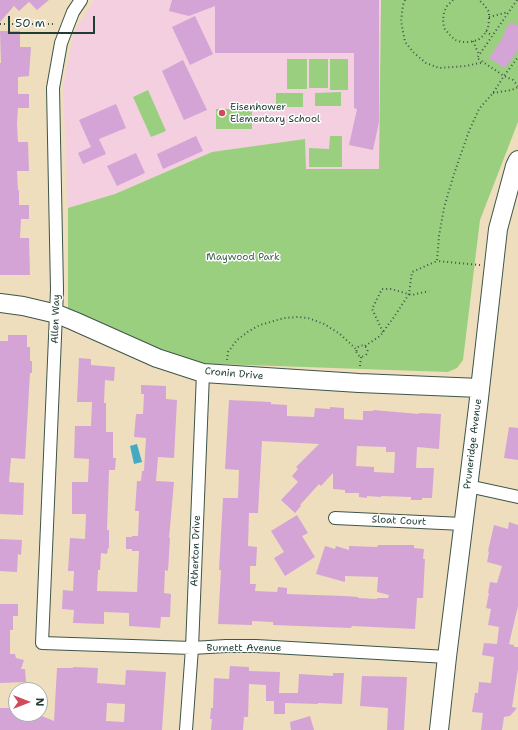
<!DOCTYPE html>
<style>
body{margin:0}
#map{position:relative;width:518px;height:730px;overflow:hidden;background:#eedebd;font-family:"Shantell Sans",sans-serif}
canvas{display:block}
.north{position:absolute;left:8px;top:682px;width:40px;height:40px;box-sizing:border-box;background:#fff;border:1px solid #a5b1ae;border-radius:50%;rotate:90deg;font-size:11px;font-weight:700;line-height:16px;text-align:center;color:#1f3d34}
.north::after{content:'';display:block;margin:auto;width:14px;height:18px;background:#d1495b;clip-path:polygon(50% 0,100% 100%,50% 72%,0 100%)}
.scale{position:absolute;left:8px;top:16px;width:87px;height:18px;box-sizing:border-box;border:2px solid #1f3d34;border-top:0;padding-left:5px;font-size:12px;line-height:14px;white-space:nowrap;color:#1f3d34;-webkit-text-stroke:3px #fff;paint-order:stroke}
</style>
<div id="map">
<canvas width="518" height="730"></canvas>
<div class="north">N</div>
<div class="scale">50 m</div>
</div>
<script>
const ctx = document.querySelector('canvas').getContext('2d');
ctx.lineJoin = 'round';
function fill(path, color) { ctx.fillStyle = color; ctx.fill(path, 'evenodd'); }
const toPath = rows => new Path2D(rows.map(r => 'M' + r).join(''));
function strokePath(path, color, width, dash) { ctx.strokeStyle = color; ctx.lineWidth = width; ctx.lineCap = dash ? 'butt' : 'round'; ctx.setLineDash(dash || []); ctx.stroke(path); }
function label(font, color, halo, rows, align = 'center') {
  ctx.font = font + ' "Shantell Sans",sans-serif'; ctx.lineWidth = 3; ctx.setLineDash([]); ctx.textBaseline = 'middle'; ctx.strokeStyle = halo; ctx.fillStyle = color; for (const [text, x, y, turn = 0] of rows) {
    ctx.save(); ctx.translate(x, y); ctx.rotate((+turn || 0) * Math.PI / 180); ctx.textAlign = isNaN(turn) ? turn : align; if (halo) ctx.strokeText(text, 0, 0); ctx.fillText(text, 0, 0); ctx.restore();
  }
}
fill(toPath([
 [94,0,381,0,379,169,305,169,305,139,212,152,115,194,68,208,63,86,74,32]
]), '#f3cfdf');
fill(toPath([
 [381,0,518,0,518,122,480,220,463,360,457,368,448,372,189,363,68,308,68,208,115,194,212,152,305,139,306,169,379,169],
 [287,59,307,59,307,89,287,89],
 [309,59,328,59,328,88,309,88],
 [330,59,348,59,348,90,330,90],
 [148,90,166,131,151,137,133,97],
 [341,92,341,106,315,106,315,93],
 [276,93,303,93,303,107,276,107],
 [216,109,252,109,252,129,216,129],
 [330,136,342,136,342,167,309,167,309,148,329,149]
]), '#9bcf80');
fill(toPath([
 [137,444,142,462,134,464,130,446]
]), '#44aac4');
fill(toPath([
 [0,0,49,0,37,10,29,2,19,11,14,6,0,22],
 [172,0,379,0,379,122,373,150,349,145,357,109,354,108,354,53,215,53,215,6,189,16,169,11],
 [195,16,213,54,190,65,172,27],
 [511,22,518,26,518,50,505,68,489,58,505,34,503,33],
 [0,31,20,31,20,47,31,47,29,76,18,77,18,94,29,94,29,108,18,108,17,124,18,142,28,142,29,171,17,171,18,190,19,190,19,205,29,205,29,219,21,219,20,238,29,238,30,275,0,275,0,63,1,63],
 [183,60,207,110,184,120,162,71],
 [116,104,126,128,99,139,106,154,83,164,78,153,91,147,79,120],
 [196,136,203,151,163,169,157,154],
 [136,153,145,173,117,186,107,166],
 [8,335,27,335,27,347,30,347,30,361,32,361,32,373,30,373,25,459,11,458,9,482,24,483,23,515,0,514,0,341,8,341],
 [79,358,91,359,91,365,115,367,114,381,105,380,104,403,106,403,106,432,113,432,113,458,116,458,115,470,109,470,107,530,109,530,109,548,108,548,107,554,101,553,100,570,98,570,97,591,137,592,139,551,132,551,132,549,126,549,126,537,132,537,132,536,138,536,139,511,135,511,137,481,141,481,142,471,144,471,146,438,134,437,136,414,143,414,144,394,141,394,141,385,166,386,166,399,177,400,174,458,158,457,156,481,174,482,169,538,170,538,168,571,165,570,164,593,171,594,170,617,161,617,160,628,129,626,129,613,104,612,104,624,73,623,74,610,62,609,63,590,73,591,74,571,68,571,70,538,85,539,86,514,72,514,72,482,88,482,89,459,74,458,75,426,91,426,92,402,77,402],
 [229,400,271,402,271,404,287,405,287,416,314,417,315,408,330,409,330,407,344,408,344,419,363,420,363,411,373,411,373,410,419,414,419,413,441,414,439,449,417,447,416,468,434,468,432,498,422,498,422,500,411,500,411,497,381,496,381,497,367,496,367,498,359,497,359,493,345,493,345,490,333,489,333,473,321,486,319,484,300,505,301,506,295,513,281,500,298,482,292,476,298,469,296,467,319,444,262,441,258,513,249,513,248,546,257,547,256,566,250,566,250,584,256,584,255,591,277,592,278,587,287,588,287,594,344,596,358,597,358,598,377,599,377,598,388,598,389,595,377,592,378,577,345,576,345,582,316,574,325,546,335,549,336,546,349,550,349,546,377,547,378,545,414,545,414,548,424,549,423,559,425,559,423,598,417,598,415,629,352,626,351,628,273,625,273,622,252,621,252,625,218,624,221,570,219,570,223,498,238,498,239,470,225,469],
 [357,446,386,447,386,452,395,452,394,473,374,472,374,467,356,466],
 [509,427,518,428,518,460,504,458],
 [297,515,308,533,302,536,315,557,285,576,274,558,284,552,271,531],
 [509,522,518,525,518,606,509,644,514,645,514,647,518,647,518,669,512,707,517,708,510,716,504,717,502,730,481,730,483,713,472,712,475,693,478,693,479,682,491,683,494,657,482,655,484,643,497,644,499,627,488,625,491,609,486,608,489,593,488,593,490,582,497,583,502,566,487,562,489,552,488,551,494,525,508,529],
 [0,539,22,540,21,555,18,554,17,572,0,571],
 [0,604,18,604,18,616,13,616,13,630,10,630,10,654,15,654,16,658,24,660,21,669,25,669,26,682,0,683],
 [230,666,249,667,249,671,280,672,279,693,298,693,299,674,333,676,333,673,344,673,342,704,318,703,318,704,285,703,285,714,274,714,274,701,266,701,266,685,249,684,248,717,244,717,243,730,211,730,212,719,210,719,211,708,213,708,214,678,229,679],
 [73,667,98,668,97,683,125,685,126,670,166,672,162,730,0,730,0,708,12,708,13,714,37,714,54,721,57,668,73,668],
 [107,703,125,704,124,722,106,721],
 [362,676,407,677,404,730,387,730,388,708,360,706],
 [310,716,314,730,291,730,290,722]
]), '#d4a4d7');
const street = toPath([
 [81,0,73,12,61,43,53,88,57,290,42,643,192,648,226,646,256,646,447,657],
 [468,486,518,497],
 [335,518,463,524],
 [186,730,192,648,203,373]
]);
const secondary = toPath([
 [0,303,23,306,57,314,74,321,157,358,203,373,359,383,480,388],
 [439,730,447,657,478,407,498,229,515,166,518,160]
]);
strokePath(street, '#3e5549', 14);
strokePath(secondary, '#3e5549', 20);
strokePath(toPath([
 [405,0,403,5,401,21,405,42,414,53,426,63,439,68,466,66,484,62],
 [453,0,447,6,444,12,443,20,444,28,449,34,455,40,462,42,470,42,478,40,484,35,488,28,489,20,489,12,485,6,479,0],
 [517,0,477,58,504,76,513,80,518,86],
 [489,17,508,12],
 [0,24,56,24],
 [486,31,492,36],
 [473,41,479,55],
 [493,93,512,90,518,87],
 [480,265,437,261,439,236,444,208,453,177,469,131,479,109,493,93,504,76,518,57],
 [383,332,372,309,382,289,391,289,412,295,429,291],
 '356.5 351a5.5 5.5 0 1 1 11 0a5.5 5.5 0 1 1-11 0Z',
 [365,346,380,336,394,317,409,294,412,272,437,261],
 [227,360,228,352,237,340,249,331,260,325,284,318,298,317,308,318,324,324,340,334,356,349],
 [360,366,361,357]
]), '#3e5549', 2, [1, 3]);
strokePath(street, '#fff', 12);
strokePath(secondary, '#fff', 18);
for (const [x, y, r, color] of [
 [222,113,4,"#d1495b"]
]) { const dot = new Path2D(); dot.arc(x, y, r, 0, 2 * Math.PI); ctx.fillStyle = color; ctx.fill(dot); strokePath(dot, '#fff', 1.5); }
label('10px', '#1f3d34', '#fff', [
 ["Eisenhower",230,107],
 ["Elementary School",230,119]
], 'left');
label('10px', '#3e6247', '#fff', [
 ["Maywood Park",243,257]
]);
label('10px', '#1f3d34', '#fff', [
 ["Allen Way",56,319,-88],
 ["Cronin Drive",234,374,5],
 ["Pruneridge Avenue",473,444,-83],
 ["Sloat Court",399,521,3],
 ["Atherton Drive",196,551,-88],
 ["Burnett Avenue",244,648]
]);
</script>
